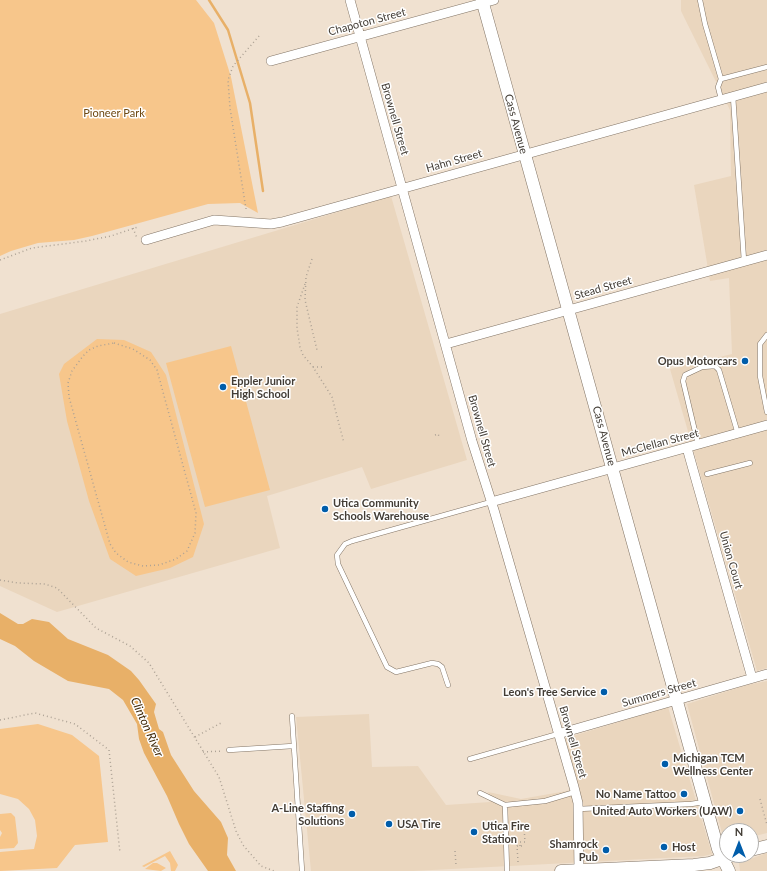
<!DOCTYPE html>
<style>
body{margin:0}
#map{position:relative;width:767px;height:871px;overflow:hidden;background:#f0e1d0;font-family:Lato,sans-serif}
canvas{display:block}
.north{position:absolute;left:719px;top:823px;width:40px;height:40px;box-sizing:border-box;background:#fff;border:1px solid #b3b1ae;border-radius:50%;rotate:0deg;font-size:11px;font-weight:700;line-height:16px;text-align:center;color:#423c35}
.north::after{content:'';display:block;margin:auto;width:14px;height:18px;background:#005daa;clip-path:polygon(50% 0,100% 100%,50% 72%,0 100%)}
</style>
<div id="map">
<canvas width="767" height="871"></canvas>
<div class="north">N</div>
</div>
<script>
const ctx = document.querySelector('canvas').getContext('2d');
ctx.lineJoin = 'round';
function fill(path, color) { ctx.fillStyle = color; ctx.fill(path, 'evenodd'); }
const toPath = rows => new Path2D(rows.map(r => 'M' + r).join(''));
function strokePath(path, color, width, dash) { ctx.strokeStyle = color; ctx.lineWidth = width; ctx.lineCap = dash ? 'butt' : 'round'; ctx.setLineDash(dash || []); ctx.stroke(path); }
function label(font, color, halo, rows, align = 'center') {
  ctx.font = font + ' Lato,sans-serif'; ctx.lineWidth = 3; ctx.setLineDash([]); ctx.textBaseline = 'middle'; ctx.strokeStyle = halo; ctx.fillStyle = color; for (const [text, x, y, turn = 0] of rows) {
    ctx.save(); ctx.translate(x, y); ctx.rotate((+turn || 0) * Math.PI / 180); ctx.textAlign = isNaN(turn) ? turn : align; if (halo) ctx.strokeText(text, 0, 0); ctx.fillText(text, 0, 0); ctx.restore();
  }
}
fill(toPath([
 [681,0,767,0,767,668,757,671,670,369,732,354,729,278,710,281,694,185,731,176,730,110,681,11],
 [391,196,467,460,371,489,362,467,267,496,280,548,57,612,0,586,0,314],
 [767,681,767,833,751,837,751,831,727,831,727,843,725,844,687,704,747,685],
 [668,707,712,854,704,856,413,871,311,871,296,717,369,714,372,767,418,766,446,805,490,802,488,792,521,799,578,789,563,739],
 [767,853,767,871,740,871,739,863]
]), '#ead6be');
fill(toPath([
 [0,0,196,0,214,23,231,77,258,213,240,203,208,204,92,236,74,240,38,243,11,251,0,256],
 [97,339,124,340,151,352,166,375,204,524,193,557,170,568,136,576,110,559,89,501,67,421,59,374,64,364],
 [231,346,270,490,205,507,166,363],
 [38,724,72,735,99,756,108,842,75,845,57,868,0,871,0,852,34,849,37,836,35,820,29,809,18,799,0,794,0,729],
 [11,813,15,817,18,843,14,848,0,849,0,837,2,833,0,830,0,814],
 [170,851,178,865,175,871,171,871,170,863,165,856,144,867,142,866],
 [153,863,157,863,166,868,161,871,145,869]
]), '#f7c68b');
fill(toPath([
 [0,613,18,624,23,624,32,619,49,622,68,639,108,655,131,671,139,680,156,704,154,712,159,729,163,732,171,755,194,791,221,822,228,838,227,855,236,871,208,871,189,844,179,824,167,796,144,753,139,739,137,724,123,700,109,689,68,681,34,661,15,646,0,639]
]), '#e8b068');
strokePath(toPath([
 [209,0,228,30,250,103,263,191]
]), '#e8b068', 2.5);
const service = toPath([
 [700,0,705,24,721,79,718,87,721,99],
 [721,79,767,67],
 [733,96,744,261],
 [767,335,760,344,760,376,767,412],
 [698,444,683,381,685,375,702,367,715,366,719,370,738,434],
 [707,474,750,463],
 [448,685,442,667,438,664,432,663,396,672,387,667,338,564,337,555,345,544,352,541,491,502],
 [292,716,302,871],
 [229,750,293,746],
 [470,759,558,734],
 [480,793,505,805,507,871],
 [505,805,545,801,575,792],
 [578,809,691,804,704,802]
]);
const minor = toPath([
 [350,0,472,441,494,510,574,787,578,803,579,870],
 [271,61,494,0],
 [146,240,214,220,271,224,282,222,767,87],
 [446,344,767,255],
 [687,448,752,678],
 [491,502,767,425],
 [558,734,767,674]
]);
const tertiary = toPath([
 [482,0,718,849,729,871],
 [751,850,767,846],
 [561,871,694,865,710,863,733,855]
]);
strokePath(service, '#837566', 5.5);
strokePath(minor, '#837566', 10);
strokePath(tertiary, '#837566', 13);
strokePath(toPath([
 [246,209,230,108,228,80,233,66,259,36],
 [133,228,137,238],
 [312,259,306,277,305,300,317,350],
 [0,260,32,248,86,241,111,236,138,227],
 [305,284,297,307,297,328,300,347,303,355,313,367,332,397,344,443],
 [114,343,133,349,150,360,157,370,196,513,195,533,187,551,176,559,159,565,143,566,128,562,116,553,110,544,69,397,68,383,72,371,83,356,89,350,98,346,114,343],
 [313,367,324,367],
 [435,435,438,434,439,436],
 [0,580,18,583,45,584,57,588,96,628,130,646,149,663,219,777,236,831,243,845,261,866,274,871],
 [0,720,35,713,75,724,109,750,120,853],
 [195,737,221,723],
 [203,752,223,751],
 [760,799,767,825],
 [520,846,520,842,525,842,524,827],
 [455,851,456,865],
 [518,862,517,846,523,846]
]), '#ada295', 1.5, [1, 3]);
strokePath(service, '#fff', 4.5);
strokePath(minor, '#fff', 9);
strokePath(tertiary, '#fff', 12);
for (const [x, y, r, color] of [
 [745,361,4,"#005daa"],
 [223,387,4,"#005daa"],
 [325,509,4,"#005daa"],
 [604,692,4,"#005daa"],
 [665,764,4,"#005daa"],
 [684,794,4,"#005daa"],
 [740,811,4,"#005daa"],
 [352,814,4,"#005daa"],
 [389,824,4,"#005daa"],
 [474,832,4,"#005daa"],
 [664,847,4,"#005daa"],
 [606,850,4,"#005daa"]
]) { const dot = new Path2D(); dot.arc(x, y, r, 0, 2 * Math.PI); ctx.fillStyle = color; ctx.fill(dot); strokePath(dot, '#fff', 1.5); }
label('11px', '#423c35', '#fff', [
 ["Chapoton Street",367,22,-15],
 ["Brownell Street",395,119,74],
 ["Cass Avenue",516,124,75],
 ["Hahn Street",454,161,-16],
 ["Stead Street",603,288,-16],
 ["Brownell Street",482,431,74],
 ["Cass Avenue",604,436,75],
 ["McClellan Street",660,443,-15],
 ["Union Court",731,560,74],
 ["Summers Street",659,693,-16],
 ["Brownell Street",573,742,74]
]);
label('11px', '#6e4811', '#fff', [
 ["Pioneer Park",114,113]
]);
label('bold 11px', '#423c35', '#fff', [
 ["Opus Motorcars",737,361],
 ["Eppler Junior",231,381,"left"],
 ["High School",231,394,"left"],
 ["Utica Community",333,503,"left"],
 ["Schools Warehouse",333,516,"left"],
 ["Leon's Tree Service",596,692],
 ["Michigan TCM",673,758,"left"],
 ["Wellness Center",673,771,"left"],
 ["No Name Tattoo",676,794],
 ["A-Line Staffing",344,808],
 ["Solutions",344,821],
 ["United Auto Workers (UAW)",732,811],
 ["USA Tire",397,824,"left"],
 ["Utica Fire",482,826,"left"],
 ["Station",482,839,"left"],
 ["Shamrock",598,844],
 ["Pub",598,857],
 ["Host",672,847,"left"]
], 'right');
label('italic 12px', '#402909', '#fff', [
 ["Clinton River",147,727,66]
]);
</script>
